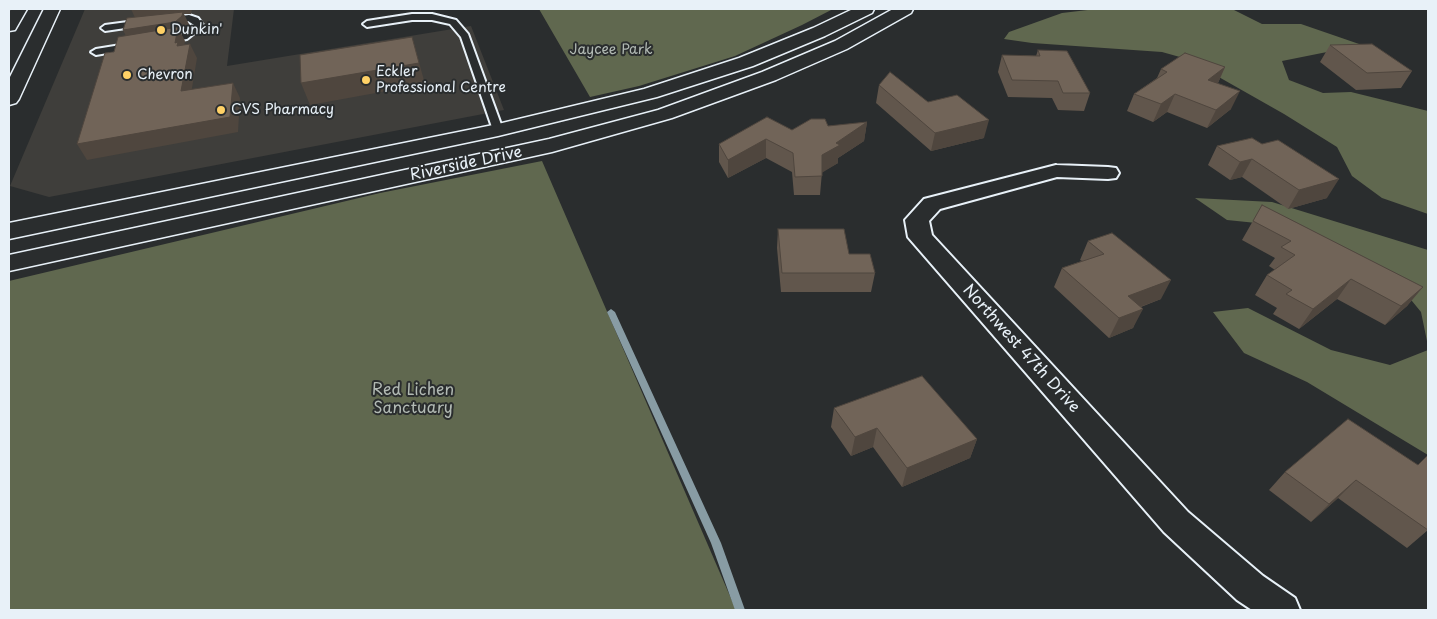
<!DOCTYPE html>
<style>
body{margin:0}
#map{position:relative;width:1437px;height:619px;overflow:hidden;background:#2a2d2e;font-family:"Playpen Sans",sans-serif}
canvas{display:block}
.frame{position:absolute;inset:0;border:10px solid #e8f1f8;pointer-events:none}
</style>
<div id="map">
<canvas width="1437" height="619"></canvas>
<div class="frame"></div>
</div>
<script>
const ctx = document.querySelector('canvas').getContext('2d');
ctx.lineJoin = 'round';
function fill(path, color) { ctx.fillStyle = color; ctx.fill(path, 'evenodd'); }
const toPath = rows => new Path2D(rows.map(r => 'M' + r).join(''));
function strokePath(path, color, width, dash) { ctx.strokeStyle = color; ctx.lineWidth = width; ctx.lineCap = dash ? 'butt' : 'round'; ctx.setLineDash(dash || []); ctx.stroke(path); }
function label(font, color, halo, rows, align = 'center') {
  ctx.font = font + ' "Playpen Sans",sans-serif'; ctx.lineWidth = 4; ctx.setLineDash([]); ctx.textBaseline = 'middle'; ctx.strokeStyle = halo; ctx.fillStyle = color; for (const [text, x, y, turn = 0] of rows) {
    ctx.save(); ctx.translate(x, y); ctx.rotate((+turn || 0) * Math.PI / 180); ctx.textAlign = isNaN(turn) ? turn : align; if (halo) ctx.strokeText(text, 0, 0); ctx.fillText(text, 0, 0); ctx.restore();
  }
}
fill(toPath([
 [85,9,234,9,227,66,471,26,504,110,49,197,10,186]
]), '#3f3e3b');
fill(toPath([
 [539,9,833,9,802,25,735,56,639,86,590,97],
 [1096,9,1232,9,1262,24,1301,24,1362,45,1282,61,1289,80,1323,93,1351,92,1428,111,1428,214,1382,198,1352,176,1337,147,1284,114,1187,59,1162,52,1032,43,1004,39,1009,32,1062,13],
 [542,161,736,610,9,610,9,281,380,193],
 [1195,198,1272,202,1428,250,1428,346,1421,312,1394,279,1276,225,1227,220],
 [1248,308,1331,350,1390,365,1428,350,1428,455,1307,382,1244,353,1213,312]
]), '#60684f');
fill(toPath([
 [611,309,615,312,721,543,745,610,735,610,711,543,607,312,611,309]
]), '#889ca4');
const service = toPath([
 [412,14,432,14,456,20,468,34,503,130,502,132,494,132,493,130,461,37,450,24,432,20,412,20,367,27,363,24,367,21,412,14],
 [189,15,198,18,203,25,202,27,187,39,163,43,163,39,181,35,194,25,188,21,169,23,166,22,166,18,189,15],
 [143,20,146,21,146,25,105,31,101,28,105,25,143,20],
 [133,43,138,46,136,48,96,55,91,52,96,49,133,43]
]);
const minor = toPath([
 [1056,165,1108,167,1116,168,1119,173,1116,178,1108,179,1057,177,940,209,929,221,932,235,1188,512,1263,576,1295,598,1300,610,1252,610,1237,600,1164,532,908,237,905,220,924,199,1056,165]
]);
const tertiary = toPath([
 [853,9,874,9,872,13,825,36,753,66,657,97,498,136,9,239,9,223,498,124,644,89,739,58,813,28,853,9],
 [893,9,913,9,911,13,847,49,776,80,672,118,552,152,9,271,9,255,549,139,658,110,762,72,835,41,893,9]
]);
const secondary = toPath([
 [11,9,27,9,15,30,9,31,9,12,11,9],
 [44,9,60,9,19,99,16,103,9,105,9,79,44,9]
]);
strokePath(service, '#e8f1f8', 4);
strokePath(minor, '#e8f1f8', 4);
strokePath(tertiary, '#e8f1f8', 3);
strokePath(secondary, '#e8f1f8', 3);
fill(service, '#2a2d2e');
fill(minor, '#2a2d2e');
fill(tertiary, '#2a2d2e');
fill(secondary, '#2a2d2e');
fill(toPath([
 [1330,45,1412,71,1401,88,1356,90,1320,62],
 [1038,50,1090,93,1084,111,1058,110,1052,98,1008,97,998,72,1002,55,1036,56],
 [1225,67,1218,83,1231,109,1207,128,1167,112,1153,122,1127,111,1134,94,1157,78,1161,69],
 [879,85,928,102,984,138,931,151,876,103],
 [867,122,864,141,838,158,838,163,822,172,820,195,794,195,792,172,766,158,728,178,719,162,719,144,792,130],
 [1252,138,1327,198,1288,209,1242,177,1230,180,1208,165,1217,146],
 [1262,205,1423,287,1407,306,1385,325,1337,299,1299,329,1273,314,1277,308,1255,295,1267,275,1275,270,1269,266,1275,258,1242,240],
 [778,229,849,254,875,273,871,292,781,292,777,248],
 [1088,241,1161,299,1141,307,1133,328,1109,338,1054,287,1062,268,1082,261,1080,260],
 [834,408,977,439,970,458,902,487,873,447,851,456,831,427],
 [1348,419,1428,530,1407,548,1338,498,1311,522,1269,490,1285,472]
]), '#61564c');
fill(toPath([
 [131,9,192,9,191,14,184,14,189,24,188,27,181,33,185,41,183,53,129,42,123,30,136,20],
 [412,37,425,84,310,105,301,83],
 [190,44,197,58,189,106,181,91],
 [1225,67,1217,85,1208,80],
 [233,83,240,98,238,132,87,160,77,144],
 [1240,91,1231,109,1207,128,1216,110],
 [1175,94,1167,112,1153,122,1161,104],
 [989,120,984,138,931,151,935,133],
 [867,122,864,141,838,158,838,163,820,174,822,155,836,143],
 [766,139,766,158,728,178,728,160],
 [1252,159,1242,177,1230,180,1240,162],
 [1339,179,1327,198,1288,209,1299,190],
 [1351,279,1337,299,1299,329,1313,309],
 [1171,280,1161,299,1118,315,1128,296],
 [1423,287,1407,306,1385,325,1401,306],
 [1143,309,1133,328,1109,338,1119,318],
 [877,428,873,447,851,456,855,437],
 [977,439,970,458,902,487,907,468],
 [1356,480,1338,498,1311,522,1329,504]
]), '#4f463e');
const building = toPath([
 [183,12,182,16,175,22,123,30,127,18,183,12],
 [178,27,175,43,178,42,177,46,190,44,181,91,233,83,230,117,77,144,105,53,114,52,118,37,178,27],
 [412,37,419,63,301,83,300,55,412,37],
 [1372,44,1412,71,1367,73,1330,45,1372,44],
 [1038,50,1067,51,1090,93,1063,93,1058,81,1012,80,1002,55,1040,56,1038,50],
 [1185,53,1225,67,1208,80,1240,91,1216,110,1175,94,1161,104,1134,94,1167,72,1161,69,1185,53],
 [890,72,928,102,957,95,989,120,935,133,879,85,890,72],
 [767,117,792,130,811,119,825,119,828,126,867,122,836,143,840,145,822,155,822,176,795,177,793,153,766,139,728,160,719,144,767,117],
 [1252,138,1262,144,1278,140,1339,179,1299,190,1252,159,1240,162,1217,146,1252,138],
 [1262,205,1423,287,1401,306,1351,279,1313,309,1286,294,1292,290,1267,275,1295,255,1281,247,1291,241,1253,221,1262,205],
 [778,229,844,229,849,254,870,254,875,273,782,273,778,229],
 [1112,233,1171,280,1128,296,1143,309,1119,318,1062,268,1104,254,1088,241,1112,233],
 [922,376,977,439,907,468,877,428,855,437,834,408,922,376],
 [1348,419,1418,465,1428,455,1428,530,1356,480,1329,504,1285,472,1348,419]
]);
fill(building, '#716458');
strokePath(building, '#4f463e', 1);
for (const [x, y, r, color] of [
 [161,30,5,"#ffd166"],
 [127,75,5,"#ffd166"],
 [366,80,5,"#ffd166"],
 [221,110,5,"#ffd166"]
]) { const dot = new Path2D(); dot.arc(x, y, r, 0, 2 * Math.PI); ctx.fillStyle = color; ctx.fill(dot); strokePath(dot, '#2a2d2e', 2); }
label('14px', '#e8f1f8', '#2a2d2e', [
 ["Dunkin'",171,30],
 ["Eckler",376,72],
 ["Professional Centre",376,88],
 ["Chevron",137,75],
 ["CVS Pharmacy",231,110]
], 'left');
label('14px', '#b2bab4', '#2a2d2e', [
 ["Jaycee Park",611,50]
]);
label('16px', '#e8f1f8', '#2a2d2e', [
 ["Riverside Drive",466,164,-12],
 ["Northwest 47th Drive",1021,349,48]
]);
label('16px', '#b2bab4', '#2a2d2e', [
 ["Red Lichen",413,391],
 ["Sanctuary",413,409]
]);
</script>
